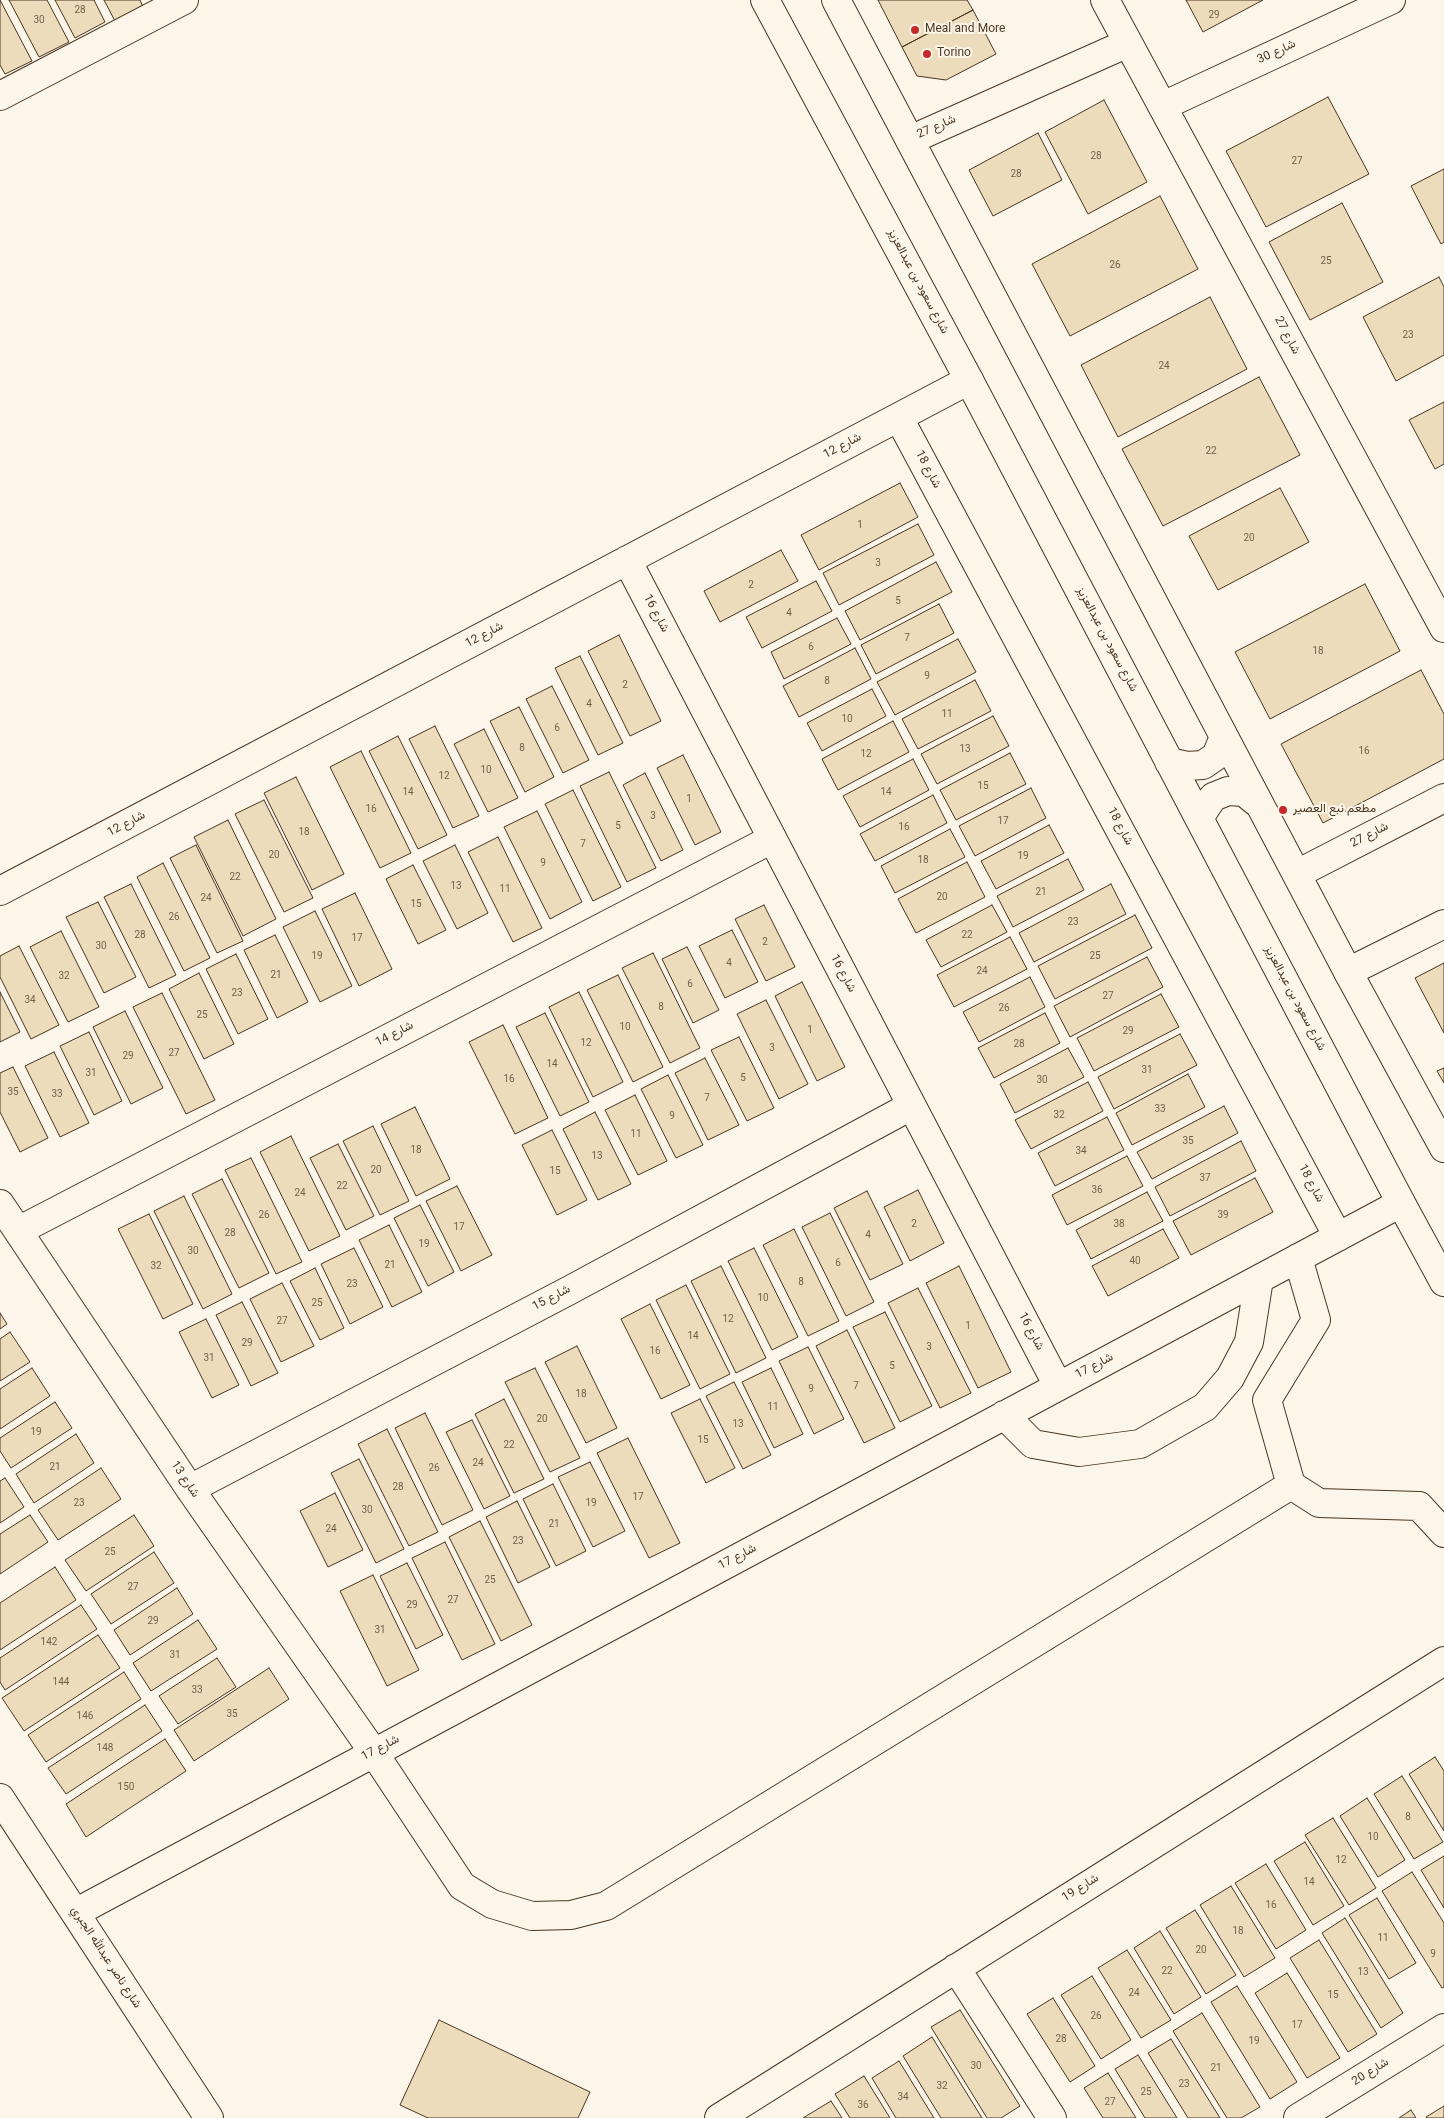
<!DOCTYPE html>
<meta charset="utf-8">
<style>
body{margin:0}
canvas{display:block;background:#fbf6e9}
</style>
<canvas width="1444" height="2118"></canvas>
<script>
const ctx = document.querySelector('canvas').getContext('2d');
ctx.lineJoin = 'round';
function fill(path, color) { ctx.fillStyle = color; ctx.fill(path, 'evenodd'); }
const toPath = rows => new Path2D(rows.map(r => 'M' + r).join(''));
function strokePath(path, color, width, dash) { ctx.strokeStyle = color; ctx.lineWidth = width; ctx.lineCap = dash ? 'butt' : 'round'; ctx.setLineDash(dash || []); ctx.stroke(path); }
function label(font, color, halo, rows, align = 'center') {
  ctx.font = font + ' Georgia,Vazirmatn,serif'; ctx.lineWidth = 4; ctx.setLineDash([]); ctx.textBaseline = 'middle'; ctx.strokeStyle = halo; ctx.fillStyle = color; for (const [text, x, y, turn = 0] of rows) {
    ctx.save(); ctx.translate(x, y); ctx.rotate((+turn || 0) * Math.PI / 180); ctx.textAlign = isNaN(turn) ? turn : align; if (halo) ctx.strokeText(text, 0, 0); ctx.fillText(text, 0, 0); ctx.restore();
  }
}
const building = toPath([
 [0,0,32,61,5,74,0,65,0,0],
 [9,0,47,0,69,42,39,57,9,0],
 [55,0,94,0,105,22,75,38,55,0],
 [104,0,140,0,143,7,115,21,104,0],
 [878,0,967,0,973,10,902,47,878,0],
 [1186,0,1263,0,1203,32,1186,0],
 [973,10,996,54,946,80,917,76,902,47,973,10],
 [1328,97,1369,174,1266,227,1226,151,1328,97],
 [1104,100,1147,182,1088,214,1045,132,1104,100],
 [1038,133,1062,180,993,216,969,170,1038,133],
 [1444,169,1444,242,1441,244,1411,186,1444,169],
 [1160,196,1198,269,1070,336,1032,264,1160,196],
 [1342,203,1383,282,1310,320,1269,242,1342,203],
 [1439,277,1444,287,1444,355,1396,381,1363,317,1439,277],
 [1210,297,1247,369,1118,437,1081,365,1210,297],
 [1259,377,1300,455,1163,526,1122,449,1259,377],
 [1444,402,1444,464,1435,469,1409,420,1444,402],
 [900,483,918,517,819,570,801,535,900,483],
 [1280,488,1309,542,1218,590,1189,536,1280,488],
 [918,524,934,555,839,605,823,573,918,524],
 [781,550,798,581,720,622,704,591,781,550],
 [936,562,952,592,860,640,845,611,936,562],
 [816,581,832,611,762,648,746,617,816,581],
 [1365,584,1400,651,1270,719,1235,652,1365,584],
 [939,604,954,633,876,674,861,645,939,604],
 [837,618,851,644,784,679,771,652,837,618],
 [619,635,661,721,630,736,588,651,619,635],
 [958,639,976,672,895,715,877,682,958,639],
 [855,648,871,679,799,717,783,686,855,648],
 [580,656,623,743,598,755,555,668,580,656],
 [1421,670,1444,714,1444,759,1323,823,1281,744,1421,670],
 [975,680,991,711,918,749,902,719,975,680],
 [552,686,589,760,563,773,526,699,552,686],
 [872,689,886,716,822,751,807,723,872,689],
 [519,707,554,777,525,792,490,721,519,707],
 [993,716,1009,746,937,784,921,754,993,716],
 [893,721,909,752,838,790,822,759,893,721],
 [435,726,479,816,453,828,409,739,435,726],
 [484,729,518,798,488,812,454,744,484,729],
 [398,736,447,835,418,849,369,751,398,736],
 [361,751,411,853,380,868,330,767,361,751],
 [1010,753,1026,784,956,820,940,790,1010,753],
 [683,755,721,832,695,845,657,768,683,755],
 [913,759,929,790,860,827,843,796,913,759],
 [609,772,656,868,627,882,580,786,609,772],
 [645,773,683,850,661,861,623,785,645,773],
 [296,777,344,874,312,890,264,793,296,777],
 [1031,788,1046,818,975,856,959,826,1031,788],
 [573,790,621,887,593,901,545,804,573,790],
 [933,795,947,823,875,861,860,834,933,795],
 [264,800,313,898,284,912,235,814,264,800],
 [537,811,582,902,550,919,504,827,537,811],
 [228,820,276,919,243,936,194,837,228,820],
 [1049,825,1064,853,996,889,981,861,1049,825],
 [950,829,965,857,895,893,881,866,950,829],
 [498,837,542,928,513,942,468,852,498,837],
 [196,845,243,941,217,953,170,858,196,845],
 [455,845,488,913,457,929,423,861,455,845],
 [1068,859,1084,890,1013,927,997,896,1068,859],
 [967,862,985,897,916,933,898,899,967,862],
 [163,863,210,958,184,971,137,877,163,863],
 [413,865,446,930,418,944,386,879,413,865],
 [131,884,176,975,149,988,104,897,131,884],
 [1111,884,1126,914,1034,962,1019,933,1111,884],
 [355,893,392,969,359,986,322,909,355,893],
 [98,902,136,977,104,993,66,917,98,902],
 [764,905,795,967,766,981,735,919,764,905],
 [992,905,1007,932,941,967,926,940,992,905],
 [315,911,352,986,320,1002,283,927,315,911],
 [1135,915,1152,948,1055,999,1038,966,1135,915],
 [732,930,758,982,725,998,699,946,732,930],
 [61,931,99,1007,68,1022,30,947,61,931],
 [275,935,308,1002,277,1018,244,950,275,935],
 [1010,937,1027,969,954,1007,937,975,1010,937],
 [19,946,59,1025,31,1039,0,977,0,956,19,946],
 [687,947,719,1010,693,1023,662,959,687,947],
 [653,953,700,1048,670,1063,622,968,653,953],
 [236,954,268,1019,238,1034,206,969,236,954],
 [1147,957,1163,987,1070,1037,1054,1006,1147,957],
 [1444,963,1444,1033,1415,978,1444,963],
 [199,973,234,1044,204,1059,169,989,199,973],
 [618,975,663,1067,633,1082,587,990,618,975],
 [1030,977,1045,1007,979,1042,963,1012,1030,977],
 [802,982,845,1067,817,1081,775,996,802,982],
 [0,992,20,1032,0,1042,0,992],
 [579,992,623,1082,593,1097,549,1007,579,992],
 [162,993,215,1100,186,1114,133,1007,162,993],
 [1161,994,1179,1027,1094,1071,1077,1038,1161,994],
 [766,1000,808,1084,779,1099,737,1014,766,1000],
 [125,1011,163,1088,131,1104,93,1027,125,1011],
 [545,1013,589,1102,560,1116,516,1027,545,1013],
 [1045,1013,1060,1043,994,1078,978,1048,1045,1013],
 [503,1025,548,1118,515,1134,469,1042,503,1025],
 [89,1032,122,1101,94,1115,60,1046,89,1032],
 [1180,1034,1197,1065,1114,1109,1098,1077,1180,1034],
 [739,1037,774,1108,747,1121,711,1050,739,1037],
 [1068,1048,1084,1077,1015,1113,1000,1084,1068,1048],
 [54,1052,89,1123,60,1137,25,1066,54,1052],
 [705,1058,739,1125,708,1140,675,1073,705,1058],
 [13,1067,48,1138,20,1152,0,1112,0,1073,13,1067],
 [1444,1068,1444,1083,1437,1071,1444,1068],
 [1188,1074,1205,1107,1132,1145,1116,1113,1188,1074],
 [668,1075,703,1145,676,1158,641,1089,668,1075],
 [1088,1082,1103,1111,1031,1149,1015,1120,1088,1082],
 [635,1095,667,1161,638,1175,605,1110,635,1095],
 [1224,1106,1238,1133,1152,1179,1137,1152,1224,1106],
 [415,1107,450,1179,416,1196,381,1124,415,1107],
 [595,1112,631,1184,598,1200,563,1129,595,1112],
 [1107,1117,1124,1150,1055,1186,1038,1153,1107,1117],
 [373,1126,409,1201,380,1215,343,1141,373,1126],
 [552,1130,587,1200,557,1215,522,1145,552,1130],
 [291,1136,340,1236,309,1251,260,1152,291,1136],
 [1241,1141,1256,1171,1170,1216,1155,1187,1241,1141],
 [338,1144,374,1216,346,1230,310,1158,338,1144],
 [1127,1156,1143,1186,1067,1225,1052,1195,1127,1156],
 [251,1158,302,1262,276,1274,225,1170,251,1158],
 [1255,1178,1273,1212,1191,1255,1173,1221,1255,1178],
 [222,1179,269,1273,239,1288,192,1194,222,1179],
 [457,1186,492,1255,461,1271,426,1201,457,1186],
 [918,1190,944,1243,910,1261,884,1207,918,1190],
 [867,1191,903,1264,870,1280,834,1208,867,1191],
 [1147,1192,1163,1221,1091,1259,1076,1230,1147,1192],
 [184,1196,232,1294,203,1309,154,1211,184,1196],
 [420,1205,454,1272,428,1286,394,1218,420,1205],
 [830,1213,874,1302,846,1316,802,1227,830,1213],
 [149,1214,193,1304,163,1319,118,1229,149,1214],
 [389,1225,422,1292,392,1307,359,1240,389,1225],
 [794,1229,839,1321,808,1336,763,1245,794,1229],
 [1163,1229,1179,1258,1108,1296,1092,1266,1163,1229],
 [354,1248,383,1307,350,1324,321,1264,354,1248],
 [754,1248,798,1337,772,1350,728,1261,754,1248],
 [721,1266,766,1358,736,1373,691,1281,721,1266],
 [959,1266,1011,1372,978,1388,926,1283,959,1266],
 [315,1268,344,1328,320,1340,290,1281,315,1268],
 [282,1283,314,1346,281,1362,250,1299,282,1283],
 [686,1285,730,1374,700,1389,656,1300,686,1285],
 [918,1288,971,1393,940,1408,888,1303,918,1288],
 [242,1302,278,1373,251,1386,216,1315,242,1302],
 [650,1304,690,1385,661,1399,621,1319,650,1304],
 [885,1312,932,1406,900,1422,853,1327,885,1312],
 [0,1313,7,1324,0,1329,0,1313],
 [206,1319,239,1385,212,1398,179,1332,206,1319],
 [847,1330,895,1428,864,1443,816,1346,847,1330],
 [10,1332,30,1362,0,1381,0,1339,10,1332],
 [577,1346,617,1428,586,1443,545,1362,577,1346],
 [808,1347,844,1419,814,1434,779,1361,808,1347],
 [32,1368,50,1396,0,1429,0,1389,32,1368],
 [535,1368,580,1458,550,1472,505,1382,535,1368],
 [771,1368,803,1434,774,1448,742,1382,771,1368],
 [734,1382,771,1455,743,1469,706,1396,734,1382],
 [504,1399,544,1479,514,1493,475,1414,504,1399],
 [700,1399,735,1468,706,1483,671,1413,700,1399],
 [55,1402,72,1428,11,1468,0,1451,0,1438,55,1402],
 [425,1413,473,1510,442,1525,395,1428,425,1413],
 [472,1420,510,1496,484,1509,446,1432,472,1420],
 [387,1429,438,1532,409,1546,358,1444,387,1429],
 [76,1434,94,1463,34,1503,16,1474,76,1434],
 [628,1438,680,1543,649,1558,597,1453,628,1438],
 [359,1459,404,1549,376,1563,331,1473,359,1459],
 [590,1462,625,1531,593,1547,558,1477,590,1462],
 [101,1468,121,1499,58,1540,38,1510,101,1468],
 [5,1478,24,1507,0,1523,0,1481,5,1478],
 [553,1484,586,1551,556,1566,523,1499,553,1484],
 [335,1493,363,1550,328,1567,300,1511,335,1493],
 [517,1501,550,1567,518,1583,486,1517,517,1501],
 [30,1515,48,1542,0,1574,0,1534,30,1515],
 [134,1515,154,1546,86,1591,65,1560,134,1515],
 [480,1521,532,1625,501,1641,449,1537,480,1521],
 [445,1542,495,1644,462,1660,412,1558,445,1542],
 [154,1552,174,1583,111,1624,91,1594,154,1552],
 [407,1563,443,1635,416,1649,380,1576,407,1563],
 [55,1567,76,1600,0,1650,0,1603,55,1567],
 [373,1575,419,1670,387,1686,340,1591,373,1575],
 [177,1588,193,1614,130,1655,114,1630,177,1588],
 [81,1605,97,1629,5,1690,0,1682,0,1658,81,1605],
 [198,1620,217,1649,151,1691,133,1663,198,1620],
 [98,1635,120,1668,24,1731,2,1698,98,1635],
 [217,1658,236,1687,178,1724,159,1696,217,1658],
 [269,1668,289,1699,194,1761,174,1730,269,1668],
 [124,1672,141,1699,46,1762,28,1735,124,1672],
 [145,1705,162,1731,66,1794,48,1768,145,1705],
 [165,1739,186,1771,86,1837,66,1804,165,1739],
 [1435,1757,1444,1771,1444,1831,1409,1774,1435,1757],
 [1402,1776,1443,1842,1414,1859,1374,1794,1402,1776],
 [1367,1798,1405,1860,1378,1877,1340,1816,1367,1798],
 [1333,1818,1376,1888,1349,1905,1305,1835,1333,1818],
 [1305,1842,1344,1906,1313,1925,1274,1861,1305,1842],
 [1444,1856,1444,1908,1421,1870,1444,1856],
 [1266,1864,1306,1930,1276,1949,1235,1883,1266,1864],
 [1412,1872,1444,1923,1444,1987,1442,1988,1382,1891,1412,1872],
 [1231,1886,1275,1958,1244,1977,1200,1905,1231,1886],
 [1377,1898,1416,1963,1389,1979,1349,1915,1377,1898],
 [1195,1910,1236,1975,1206,1994,1166,1928,1195,1910],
 [1345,1918,1403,2013,1381,2028,1322,1933,1345,1918],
 [1160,1931,1201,1997,1174,2014,1134,1948,1160,1931],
 [1319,1940,1377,2034,1348,2052,1290,1958,1319,1940],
 [1127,1950,1171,2020,1141,2038,1098,1968,1127,1950],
 [1287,1973,1340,2058,1307,2078,1255,1993,1287,1973],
 [1092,1976,1131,2040,1101,2059,1061,1995,1092,1976],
 [1237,1986,1297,2082,1270,2099,1211,2002,1237,1986],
 [1053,1998,1095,2066,1070,2082,1027,2014,1053,1998],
 [960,2010,1020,2106,1001,2118,987,2118,931,2027,960,2010],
 [1202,2013,1260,2107,1241,2118,1227,2118,1173,2031,1202,2013],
 [439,2020,590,2092,578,2118,428,2118,400,2105,439,2020],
 [932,2037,982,2118,941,2118,903,2056,932,2037],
 [1171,2039,1220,2118,1188,2118,1148,2053,1171,2039],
 [1138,2055,1177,2118,1145,2118,1115,2069,1138,2055],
 [899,2061,934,2118,896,2118,872,2078,899,2061],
 [1108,2073,1136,2118,1103,2118,1084,2088,1108,2073],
 [864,2076,890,2118,850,2118,835,2094,864,2076],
 [831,2101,842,2118,803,2118,831,2101],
 [1444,2106,1444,2118,1427,2118,1426,2117,1444,2106],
 [1411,2110,1416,2118,1399,2118,1411,2110]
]);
fill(building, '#ecdcbc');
strokePath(building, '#4a3520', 1);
const minor = toPath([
 [1105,0,1444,628],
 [0,96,184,0],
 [1163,106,1391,0],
 [910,140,1128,43],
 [899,418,1338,1237],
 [627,560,1058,1386],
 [1297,874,1444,798],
 [0,891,969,380],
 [1348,972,1444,924],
 [0,1204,190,1489,374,1753,462,1886,492,1904,532,1916,571,1915,606,1906,1291,1485],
 [18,1231,772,839],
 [1298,1258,1316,1320,1267,1400,1291,1485,1319,1503,1419,1506,1444,1533],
 [1004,1415,1033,1444,1079,1452,1140,1444,1205,1407,1230,1378,1249,1342,1259,1279],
 [190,1489,570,1290,911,1106],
 [0,1798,209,2118],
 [75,1913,1401,1203],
 [956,1968,1052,2118],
 [719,2118,1444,1661],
 [1298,2118,1444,2028]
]);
const major = toPath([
 [765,0,969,380,1401,1203,1444,1282],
 [836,0,1348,972,1444,1148],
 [1169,762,1187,766,1203,765,1216,756,1224,737],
 [1199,818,1213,797,1228,791,1244,792,1260,805]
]);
strokePath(minor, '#4a3520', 30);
strokePath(major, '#4a3520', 30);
strokePath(minor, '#fbf6e9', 28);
strokePath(major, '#fbf6e9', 28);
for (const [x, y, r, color] of [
 [915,30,5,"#c62828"],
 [927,54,5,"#c62828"],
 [1283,810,5,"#c62828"]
]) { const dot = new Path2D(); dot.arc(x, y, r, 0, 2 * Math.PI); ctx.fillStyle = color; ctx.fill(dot); strokePath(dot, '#fbf6e9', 2); }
label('10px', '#725f47', null, [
 ["28",80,11],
 ["29",1214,16],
 ["30",39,21],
 ["28",1096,157],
 ["27",1297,162],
 ["28",1016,175],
 ["25",1326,262],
 ["26",1115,266],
 ["23",1408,336],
 ["24",1164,367],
 ["22",1211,452],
 ["1",860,526],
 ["20",1249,539],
 ["3",878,564],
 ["2",751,586],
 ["5",898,602],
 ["4",789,614],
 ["7",907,639],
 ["6",811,648],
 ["18",1318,652],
 ["9",927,677],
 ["8",827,682],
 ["2",625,686],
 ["4",589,705],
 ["11",947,715],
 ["10",847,720],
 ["6",557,729],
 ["8",522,749],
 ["13",965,750],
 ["16",1364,752],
 ["12",866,755],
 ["10",486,771],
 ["12",444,777],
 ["15",983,787],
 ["14",408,793],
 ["14",886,793],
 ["1",689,800],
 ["16",371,810],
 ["3",653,817],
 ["17",1003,822],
 ["5",618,827],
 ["16",904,828],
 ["18",304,833],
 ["7",583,845],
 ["20",274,856],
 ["19",1023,857],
 ["18",923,861],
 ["9",543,864],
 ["22",235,878],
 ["13",456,887],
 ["11",505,890],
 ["21",1041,893],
 ["20",942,898],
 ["24",206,899],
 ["15",416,905],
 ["26",174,918],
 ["23",1073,923],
 ["28",140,936],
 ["22",967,936],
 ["17",357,939],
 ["2",765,943],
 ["30",101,947],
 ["19",317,957],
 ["25",1095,957],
 ["4",729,964],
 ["24",982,972],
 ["21",276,976],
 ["32",64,977],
 ["6",690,985],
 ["23",237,994],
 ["27",1108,997],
 ["34",30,1001],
 ["8",661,1008],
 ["26",1004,1009],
 ["25",202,1016],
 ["10",625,1028],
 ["1",810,1031],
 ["29",1128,1032],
 ["12",586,1044],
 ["28",1019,1045],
 ["3",772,1049],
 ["27",174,1054],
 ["29",128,1057],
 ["14",552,1065],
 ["31",1147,1071],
 ["31",91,1074],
 ["5",743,1079],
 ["16",509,1080],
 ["30",1042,1081],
 ["35",13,1093],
 ["33",57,1095],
 ["7",707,1099],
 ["33",1160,1110],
 ["32",1059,1116],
 ["9",672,1117],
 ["11",636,1135],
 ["35",1188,1142],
 ["18",416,1151],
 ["34",1081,1152],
 ["13",597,1157],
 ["20",376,1171],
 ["15",555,1172],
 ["37",1205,1179],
 ["22",342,1187],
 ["36",1097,1191],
 ["24",300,1194],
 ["26",264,1216],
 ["39",1223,1216],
 ["2",914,1225],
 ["38",1119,1225],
 ["17",459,1228],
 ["28",230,1234],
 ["4",868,1236],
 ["19",424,1245],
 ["30",193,1252],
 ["40",1135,1262],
 ["6",838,1264],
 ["21",390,1266],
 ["32",156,1267],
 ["8",801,1283],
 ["23",352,1285],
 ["10",763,1299],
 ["25",317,1304],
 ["12",728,1320],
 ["27",282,1322],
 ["1",968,1327],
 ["14",693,1337],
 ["29",247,1344],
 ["3",929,1348],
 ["16",655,1352],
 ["31",209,1359],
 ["5",892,1367],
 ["7",856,1387],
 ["9",811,1390],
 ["18",581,1395],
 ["11",773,1408],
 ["20",542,1420],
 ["13",738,1425],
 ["19",36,1433],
 ["15",703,1441],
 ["22",509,1446],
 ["24",478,1464],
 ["21",55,1468],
 ["26",434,1469],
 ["28",398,1488],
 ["17",638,1498],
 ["23",79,1504],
 ["19",591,1504],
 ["30",367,1511],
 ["21",554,1525],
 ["24",331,1530],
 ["23",518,1542],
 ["25",110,1553],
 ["25",490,1581],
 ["27",133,1588],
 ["27",453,1601],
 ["29",412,1606],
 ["29",153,1622],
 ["31",380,1631],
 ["142",49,1643],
 ["31",175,1656],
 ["144",61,1683],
 ["33",197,1691],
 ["35",232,1715],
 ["146",85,1717],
 ["148",105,1749],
 ["150",126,1788],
 ["8",1408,1818],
 ["10",1373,1838],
 ["12",1341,1861],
 ["14",1309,1883],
 ["16",1271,1906],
 ["18",1238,1932],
 ["11",1383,1939],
 ["20",1201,1951],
 ["9",1433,1955],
 ["22",1167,1972],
 ["13",1363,1973],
 ["24",1134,1994],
 ["15",1333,1996],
 ["26",1096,2017],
 ["17",1297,2026],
 ["28",1061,2040],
 ["19",1254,2042],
 ["30",976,2067],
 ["21",1216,2069],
 ["23",1184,2085],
 ["32",942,2087],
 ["25",1146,2093],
 ["34",903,2098],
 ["27",1110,2103],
 ["36",863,2106]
]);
label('12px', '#4a3520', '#fbf6e9', [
 ["Meal and More",925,30],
 ["Torino",937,54],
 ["مطعم نبع العصير",1293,810]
], 'left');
label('12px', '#4a3520', '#fbf6e9', [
 ["شارع 30",1277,53,-25],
 ["شارع 27",937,128,-24],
 ["شارع سعود بن عبدالعزيز",917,282,62],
 ["شارع 27",1286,336,62],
 ["شارع 12",843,447,-28],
 ["شارع 18",927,470,62],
 ["شارع 16",655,614,62],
 ["شارع 12",485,636,-28],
 ["شارع سعود بن عبدالعزيز",1106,640,62],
 ["شارع 12",127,825,-28],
 ["شارع 18",1119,827,62],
 ["شارع 27",1370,836,-27],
 ["شارع 16",842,974,62],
 ["شارع سعود بن عبدالعزيز",1294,999,62],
 ["شارع 14",395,1035,-27],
 ["شارع 18",1310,1184,62],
 ["شارع 15",552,1299,-28],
 ["شارع 16",1030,1332,62],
 ["شارع 17",1095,1367,-28],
 ["شارع 13",184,1480,56],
 ["شارع 17",738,1558,-28],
 ["شارع 17",381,1749,-28],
 ["شارع 19",1081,1889,-32],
 ["شارع ناصر عبدالله الجبري",105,1958,57],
 ["شارع 20",1371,2073,-32]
]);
</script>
